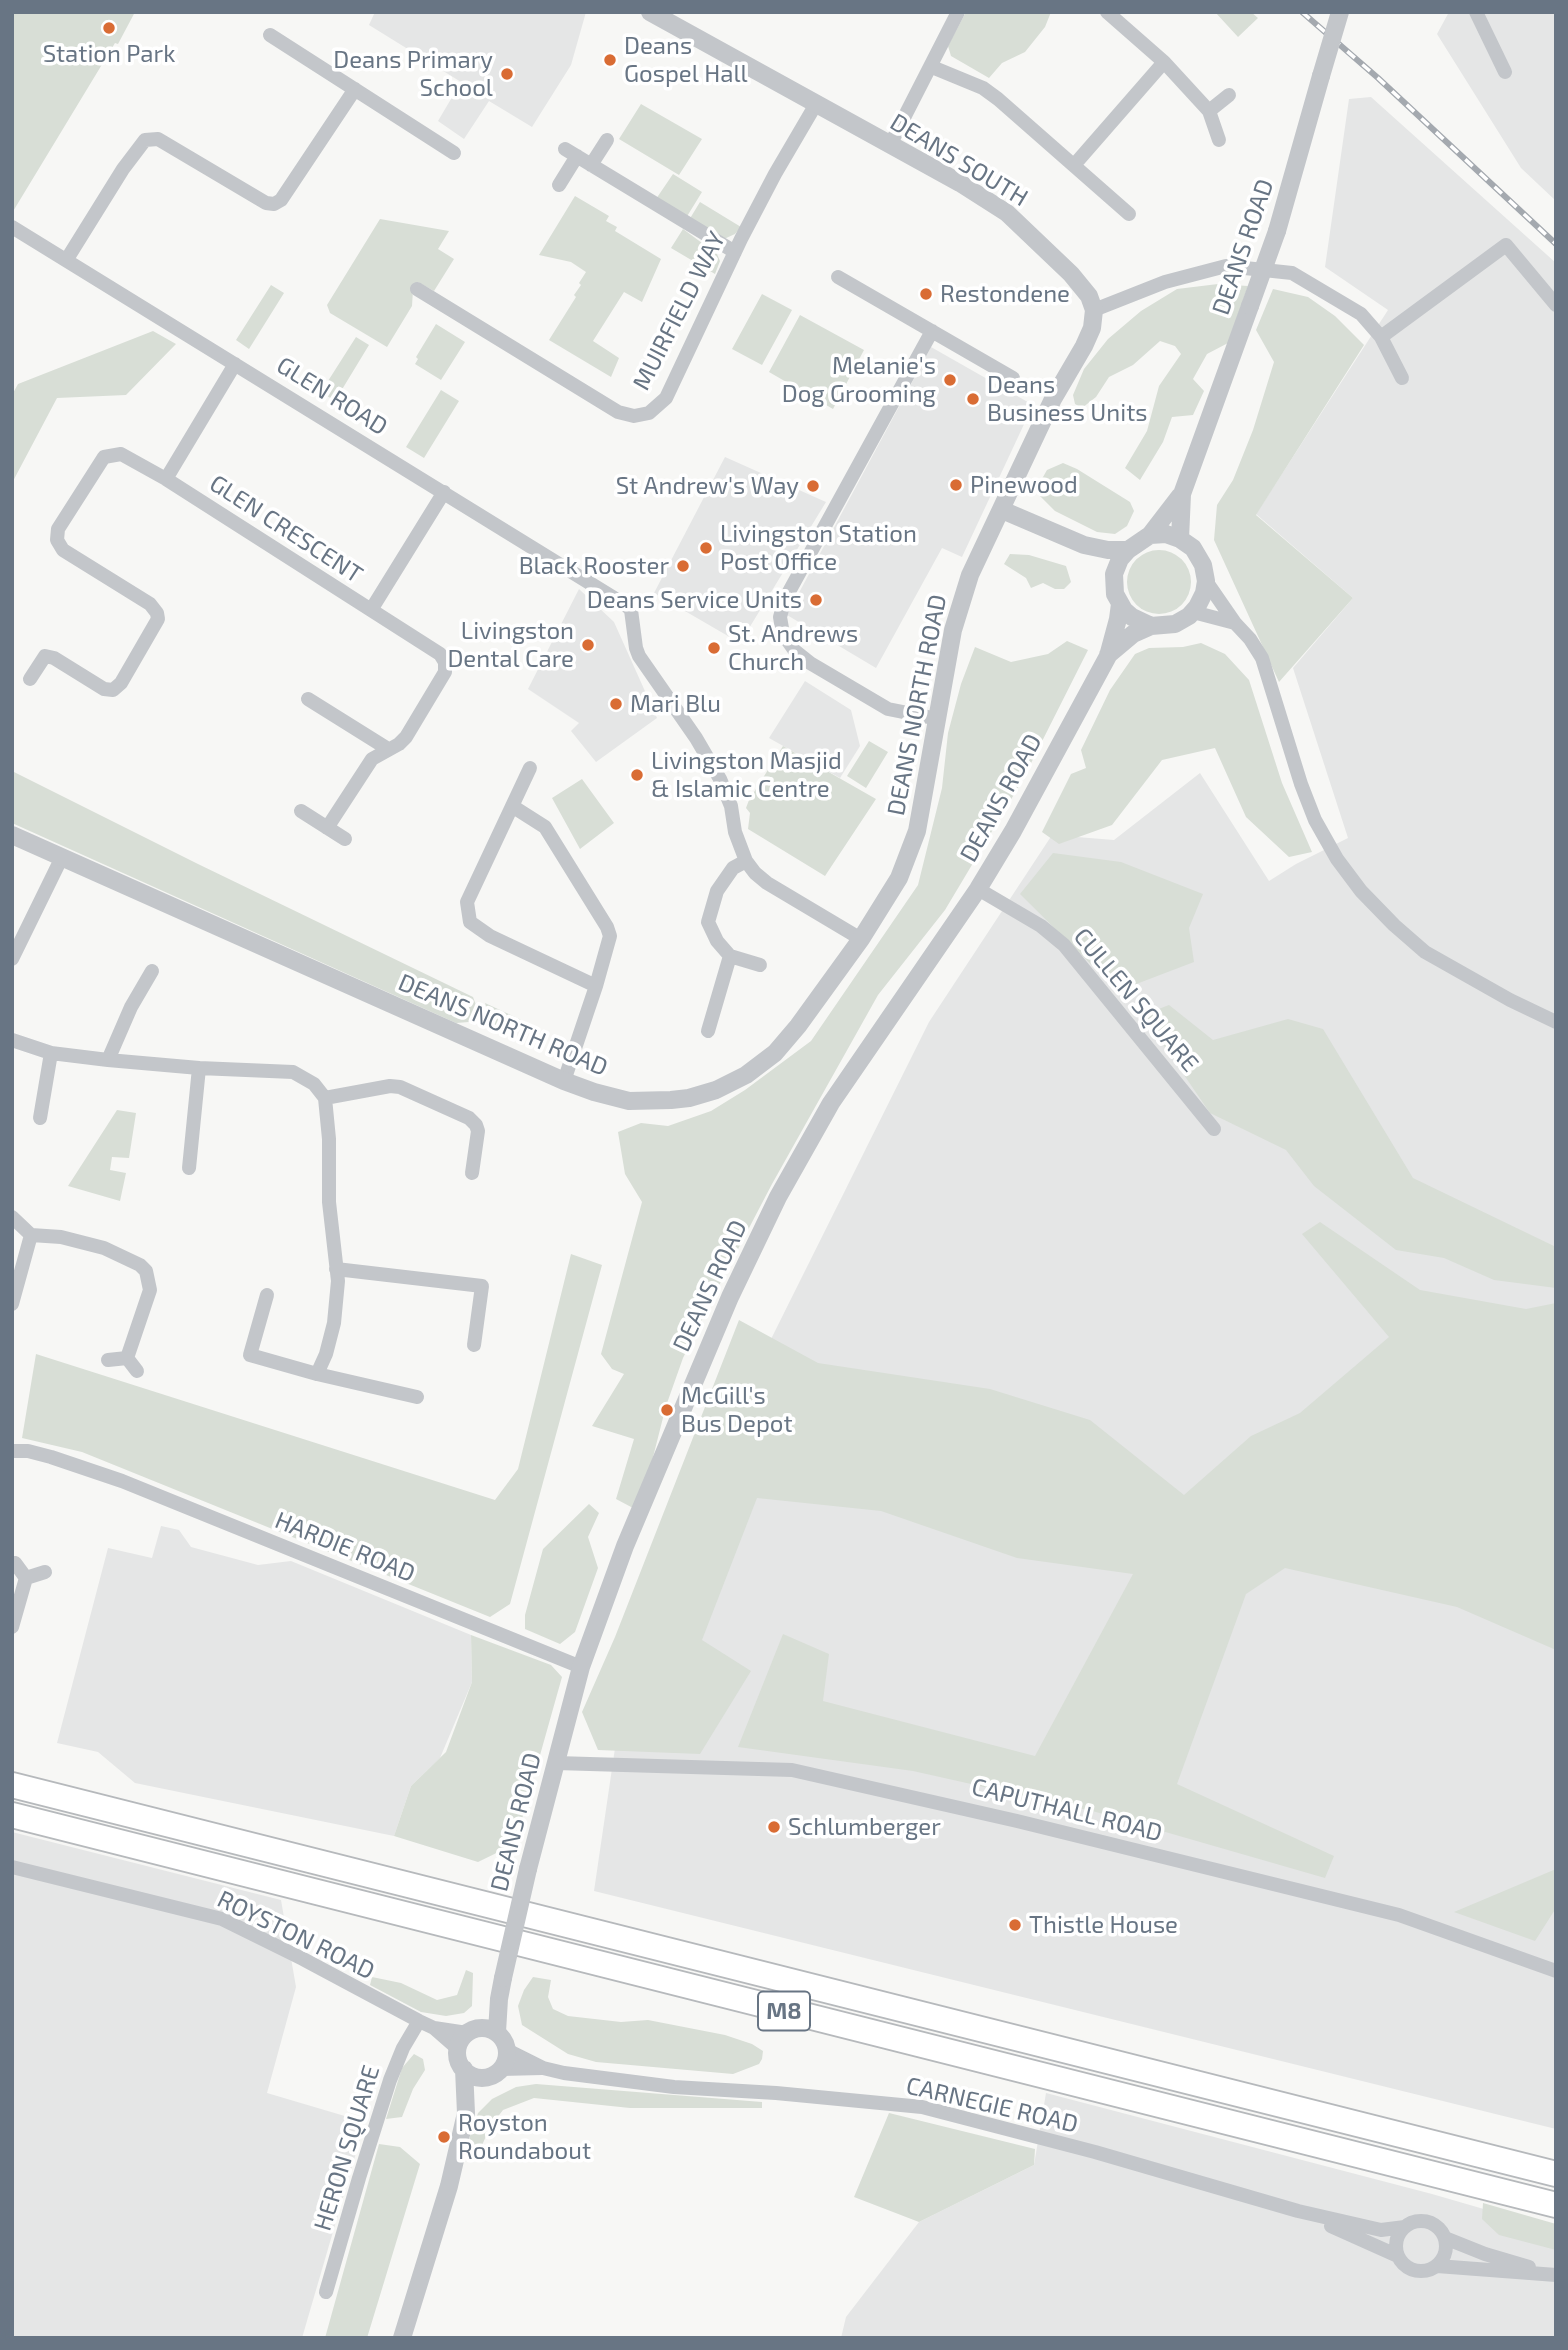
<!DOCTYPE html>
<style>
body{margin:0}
#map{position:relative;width:1568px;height:2350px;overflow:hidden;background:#f7f7f5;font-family:"Exo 2",sans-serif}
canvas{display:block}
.frame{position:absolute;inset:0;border:14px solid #687584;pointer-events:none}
</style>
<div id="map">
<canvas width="1568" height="2350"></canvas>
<div class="frame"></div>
</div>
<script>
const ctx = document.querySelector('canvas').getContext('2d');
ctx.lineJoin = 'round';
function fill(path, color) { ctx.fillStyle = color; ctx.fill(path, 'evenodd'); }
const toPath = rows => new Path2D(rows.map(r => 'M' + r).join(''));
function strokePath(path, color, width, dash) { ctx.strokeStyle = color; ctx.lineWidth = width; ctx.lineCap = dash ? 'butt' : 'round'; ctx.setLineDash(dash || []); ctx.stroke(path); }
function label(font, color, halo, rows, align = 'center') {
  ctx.font = font + ' "Exo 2",sans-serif'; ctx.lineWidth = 7; ctx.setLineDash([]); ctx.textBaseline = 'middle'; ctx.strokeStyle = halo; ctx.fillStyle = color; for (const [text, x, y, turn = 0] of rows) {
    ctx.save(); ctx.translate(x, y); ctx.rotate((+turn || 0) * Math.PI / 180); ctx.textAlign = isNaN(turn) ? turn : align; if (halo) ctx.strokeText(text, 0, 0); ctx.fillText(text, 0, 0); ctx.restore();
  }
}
fill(toPath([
 [375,12,586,12,571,65,532,127,489,101,464,139,438,121,461,82,369,25],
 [1449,12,1556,12,1556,201,1521,168,1437,34],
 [1371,97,1556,263,1556,2129,594,1891,635,1612,929,1022,1052,835,1114,840,1200,773,1269,881,1296,864,1348,838,1293,668,1353,598,1256,514,1388,310,1325,267,1349,99],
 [931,347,1033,405,962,557,942,548,876,668,787,615],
 [725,457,826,502,740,643,654,593],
 [579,589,614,622,657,718,596,762,571,731,579,723,528,689],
 [805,681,851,710,860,746,840,778,769,738],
 [161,1526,179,1530,191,1547,258,1565,291,1561,471,1635,472,1682,440,1758,411,1786,394,1836,135,1783,98,1752,57,1743,108,1548,152,1558],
 [12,1832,281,1900,296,1987,267,2093,365,2122,302,2338,12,2338],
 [1046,2093,1432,2194,1556,2230,1556,2338,841,2338,846,2317,919,2222,1034,2165]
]), '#e5e6e6');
fill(toPath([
 [12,12,135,12,118,44,115,43,12,213],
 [966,12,1051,12,1045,27,1025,52,1002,63,989,78,951,56,948,46],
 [1215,12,1251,12,1258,18,1238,37],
 [641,104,702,139,679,175,619,139],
 [673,174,702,192,686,218,656,199],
 [575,196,609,216,606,221,617,227,615,231,661,259,642,302,624,292,593,341,619,358,611,377,549,340,576,297,574,295,581,285,579,283,586,272,571,262,539,255],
 [700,202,741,227,735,234,724,239,689,220],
 [380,219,449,231,438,249,454,259,434,291,418,282,413,290,412,306,387,347,330,313,327,305],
 [683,229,717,254,720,261,715,274,671,248],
 [1218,284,1248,286,1228,343,1207,354,1193,379,1204,391,1193,415,1172,417,1163,442,1140,480,1125,468,1147,431,1159,386,1181,354,1175,346,1160,341,1133,365,1109,377,1096,397,1082,408,1075,404,1073,395,1084,369,1108,339,1141,311,1177,289],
 [271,285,284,293,249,349,236,340],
 [1273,289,1308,297,1335,316,1364,345,1256,515,1353,598,1279,682,1214,540,1217,505,1233,480,1253,430,1274,362,1256,330],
 [762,294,792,310,762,365,732,349],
 [800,315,864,350,833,409,769,372],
 [436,324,465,342,441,380,415,364,418,359,416,357],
 [153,331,176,344,126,395,57,398,12,483,12,395,18,384],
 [356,337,369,345,335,401,321,392],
 [441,390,459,401,424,458,406,447],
 [1063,463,1077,469,1130,502,1134,511,1127,526,1115,534,1097,532,1055,511,1040,496,1039,484,1047,470],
 '1127 582a32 32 0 1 1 64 0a32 32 0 1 1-64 0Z',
 [1010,554,1029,555,1066,566,1071,582,1064,589,1055,589,1043,583,1031,588,1026,578,1004,564],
 [1067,641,1088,650,1022,781,945,910,878,995,772,1184,714,1295,683,1358,666,1406,652,1461,633,1508,616,1499,634,1439,592,1426,624,1374,612,1369,601,1354,642,1202,625,1174,618,1132,641,1123,668,1126,711,1111,745,1090,811,1041,918,885,942,788,948,733,961,684,975,647,1011,662,1048,654],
 [1201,643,1225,654,1249,680,1282,783,1312,852,1289,857,1246,817,1215,748,1162,760,1112,825,1059,844,1042,832,1071,774,1086,768,1081,750,1110,690,1135,654,1149,648,1183,647],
 [869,741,888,752,866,788,847,776],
 [783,746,876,799,825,876,748,829,750,813,746,808,749,800],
 [12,771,198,864,473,997,482,1021,456,1023,12,823],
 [582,779,614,823,580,849,552,798],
 [1053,853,1121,862,1203,894,1189,928,1194,962,1118,991,1020,894],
 [485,1003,528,1023,507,1031,491,1023],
 [1169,1005,1213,1040,1288,1019,1323,1029,1413,1178,1556,1247,1556,1288,1494,1280,1444,1258,1396,1250,1314,1186,1286,1150,1210,1113,1143,1015],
 [117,1110,136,1113,129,1158,112,1157,110,1170,126,1173,120,1201,68,1186],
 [1320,1222,1420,1290,1526,1309,1556,1303,1556,1650,1457,1607,1285,1568,1246,1594,1177,1784,1334,1856,1325,1878,1096,1812,913,1771,738,1747,783,1634,829,1654,823,1701,1035,1756,1133,1574,1017,1558,881,1511,757,1498,702,1640,751,1671,700,1754,598,1750,582,1712,615,1637,739,1320,818,1363,990,1389,1090,1420,1184,1495,1251,1436,1300,1413,1389,1337,1302,1234],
 [571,1254,602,1265,510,1604,490,1617,82,1452,22,1438,36,1354,495,1500,518,1469],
 [589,1504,599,1513,588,1537,598,1568,575,1632,560,1644,525,1629,525,1615,543,1549],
 [471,1635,551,1665,562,1677,515,1844,478,1862,394,1836,411,1786,446,1752,472,1682],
 [1556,1869,1556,1908,1535,1941,1454,1912],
 [466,1970,473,1973,472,2006,464,2013,446,2016,421,2012,370,1985,372,1977,401,1983,437,2000,457,1995],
 [533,1977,551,1980,548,1997,553,2009,568,2016,621,2022,648,2020,725,2035,752,2044,763,2051,762,2059,759,2064,733,2074,596,2062,568,2054,522,2025,518,2006,524,1990],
 [414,2054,423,2059,425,2070,413,2089,402,2117,386,2119,402,2068],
 [536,2084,762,2102,762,2108,630,2108,534,2098,503,2110,490,2127,476,2159,468,2160,470,2136,478,2113,492,2099,516,2087],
 [889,2113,1035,2149,1034,2165,919,2222,854,2197],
 [379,2144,400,2147,420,2164,367,2338,325,2338],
 [1483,2203,1556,2224,1556,2250,1499,2235,1482,2219]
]), '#d8ded6');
const motorway = toPath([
 [12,1785,1556,2174],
 [12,1815,1556,2205]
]);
strokePath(motorway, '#b6b9bc', 28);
strokePath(toPath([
 [1476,12,1505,72],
 [270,35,454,153],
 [1164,62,1209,111,1219,140],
 [932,67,983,88,998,99,1129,214],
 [1209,111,1229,95],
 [890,145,958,12],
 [565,149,735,252],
 [1075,164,1164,62,1107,12],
 [591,165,607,140],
 [559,185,577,156],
 [12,227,627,606,631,610,636,648,639,656,696,738,720,779,731,806,735,832,746,861,755,873,767,883,861,939],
 [67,259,123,169,145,140,158,139,266,203,274,204,281,200,355,89],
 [838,277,1013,378],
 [417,289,618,412,634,416,649,413,666,398,741,239,775,174,816,104],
 [1094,310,1165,282,1226,266,1292,273,1361,314,1381,337],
 [932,331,785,599,780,617,783,634,795,651,810,663,888,709,938,719],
 [1402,378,1381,337,1506,245,1556,305],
 [166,479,235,364],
 [1206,581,1235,623,1250,639,1262,658,1301,784,1315,820,1337,859,1361,891,1394,925,1425,952,1510,1000,1556,1022],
 [371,610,444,492],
 [1193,612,1235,623],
 [30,679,45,656,54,658,104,689,113,690,121,683,158,619,157,613,150,604,63,550,57,540,58,529,104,457,121,454,166,479,440,654,445,662,445,672,406,737,399,744,372,759,327,828],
 [308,699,388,749],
 [530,768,467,902,470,922,490,936,596,986],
 [512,806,545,827,607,927,610,936,596,986,564,1081],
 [301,811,345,839],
 [978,889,1041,926,1064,945,1214,1129],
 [730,956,760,965],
 [12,959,62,857],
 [708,1031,730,956,717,941,708,922,717,891,733,868,746,861],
 [12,1040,51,1053,108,1060,199,1068,293,1072,314,1084,325,1098,329,1139,329,1202,338,1281,334,1323,326,1354,317,1374],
 [108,1060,131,1007,152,971],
 [325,1098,390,1086,400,1087,469,1118,476,1125,478,1131,472,1173],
 [40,1118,51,1053],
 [189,1168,199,1068],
 [12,1217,31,1235,12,1304],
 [31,1235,61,1237,104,1248,140,1265,146,1271,150,1290,127,1358,137,1371],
 [336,1269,482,1286,474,1345],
 [267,1295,250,1355,317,1374,417,1397],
 [108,1360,127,1358],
 [12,1451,28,1451,51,1457,122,1481,581,1667],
 [26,1578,45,1572],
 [12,1627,26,1578,15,1563],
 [556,1763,792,1770,1017,1821,1399,1915,1556,1971],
 [12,1867,222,1919,303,1959,419,2021,434,2028,467,2033],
 [434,2028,458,2049],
 [507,2050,543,2068,564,2073,674,2087,776,2093,922,2107,1095,2152,1298,2211,1381,2230,1405,2227],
 [501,2069,542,2068],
 '1396 2246a25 25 0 1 1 50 0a25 25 0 1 1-50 0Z',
 [1331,2226,1398,2256],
 [1445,2238,1485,2254,1529,2267],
 [1437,2266,1556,2275],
 [326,2292,359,2178,390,2080,403,2048,419,2021]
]), '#c3c6ca', 14);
strokePath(toPath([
 [1277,231,1321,76],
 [1002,510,1084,545,1108,550,1128,550],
 [1166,534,1180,539,1193,548,1203,565,1206,581,1204,593,1197,607,1189,616,1175,624,1151,626,1132,617,1124,610,1115,594,1114,574,1120,559,1128,550,1150,535,1166,534],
 [1150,535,1180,496],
 [1180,539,1182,494,1250,306],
 [1108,655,1133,634,1151,626],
 [12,835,564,1081,594,1092,629,1101,671,1100,689,1098,716,1090,746,1075,775,1053,798,1026,861,939,899,878,917,831,953,630,970,575,1053,399,1084,346,1092,328,1094,310,1089,296,1071,274,1007,213,960,183,650,12],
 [528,1869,581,1667,625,1546,730,1297,778,1197,831,1103,978,889,1013,831,1108,656,1118,619,1120,604],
 '457 2053a25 25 0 1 1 50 0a25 25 0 1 1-50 0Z',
 [497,2032,499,1999,503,1978],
 [402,2338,449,2186,466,2113,464,2069]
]), '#c3c6ca', 18);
strokePath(motorway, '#fff', 24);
const rail = toPath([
 [1302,12,1378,78,1556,244]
]);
strokePath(rail, '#a4a9af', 6);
strokePath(rail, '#fff', 3.5, [10]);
strokePath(toPath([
 [1321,76,1340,12],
 [1250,306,1277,231],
 [503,1978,528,1869]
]), '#c3c6ca', 18);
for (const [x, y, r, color] of [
 [109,28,7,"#d96c34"],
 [610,60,7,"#d96c34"],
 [507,74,7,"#d96c34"],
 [926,294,7,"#d96c34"],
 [950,380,7,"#d96c34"],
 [973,399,7,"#d96c34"],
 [956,485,7,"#d96c34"],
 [813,486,7,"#d96c34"],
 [706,548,7,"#d96c34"],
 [683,566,7,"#d96c34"],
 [816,600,7,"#d96c34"],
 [588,645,7,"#d96c34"],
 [714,648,7,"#d96c34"],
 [616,704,7,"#d96c34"],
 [637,775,7,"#d96c34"],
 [667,1410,7,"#d96c34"],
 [774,1827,7,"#d96c34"],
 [1015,1925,7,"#d96c34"],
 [444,2137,7,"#d96c34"]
]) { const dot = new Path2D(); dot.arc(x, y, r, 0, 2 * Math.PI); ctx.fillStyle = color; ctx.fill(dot); strokePath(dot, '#fff', 2.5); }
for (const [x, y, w] of [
 [784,2011,52]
]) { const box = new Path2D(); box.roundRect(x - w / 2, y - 19.5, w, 39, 5); ctx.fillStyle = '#fff'; ctx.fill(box); strokePath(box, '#687584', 2); }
label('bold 23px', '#687584', null, [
 ["M8",784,2011]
]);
label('24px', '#687584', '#fff', [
 ["Deans",624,46],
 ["Gospel Hall",624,74],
 ["Station Park",109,54,"center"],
 ["Deans Primary",493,60,"right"],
 ["School",493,88,"right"],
 ["Restondene",940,294],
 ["Melanie's",936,366,"right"],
 ["Dog Grooming",936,394,"right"],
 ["Deans",987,385],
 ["Business Units",987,413],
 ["Pinewood",970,485],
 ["St Andrew's Way",799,486,"right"],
 ["Livingston Station",720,534],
 ["Post Office",720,562],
 ["Black Rooster",669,566,"right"],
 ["Deans Service Units",802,600,"right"],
 ["Livingston",574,631,"right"],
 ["Dental Care",574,659,"right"],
 ["St. Andrews",728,634],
 ["Church",728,662],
 ["Mari Blu",630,704],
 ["Livingston Masjid",651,761],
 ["& Islamic Centre",651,789],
 ["McGill's",681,1396],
 ["Bus Depot",681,1424],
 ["Schlumberger",788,1827],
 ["Thistle House",1029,1925],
 ["Royston",458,2123],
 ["Roundabout",458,2151]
], 'left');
label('24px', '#687584', '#fff', [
 ["DEANS SOUTH",959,160,31],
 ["DEANS ROAD",1243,247,-71],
 ["MUIRFIELD WAY",679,311,-63],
 ["GLEN ROAD",332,396,32],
 ["GLEN CRESCENT",286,529,33],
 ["DEANS NORTH ROAD",917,705,-79],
 ["DEANS ROAD",1001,798,-61],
 ["CULLEN SQUARE",1136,1000,50],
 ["DEANS NORTH ROAD",503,1025,23],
 ["DEANS ROAD",710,1286,-65],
 ["HARDIE ROAD",345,1547,22],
 ["CAPUTHALL ROAD",1067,1810,14],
 ["DEANS ROAD",516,1822,-76],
 ["ROYSTON ROAD",296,1935,26],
 ["CARNEGIE ROAD",992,2105,13],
 ["HERON SQUARE",347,2148,-73]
]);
</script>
